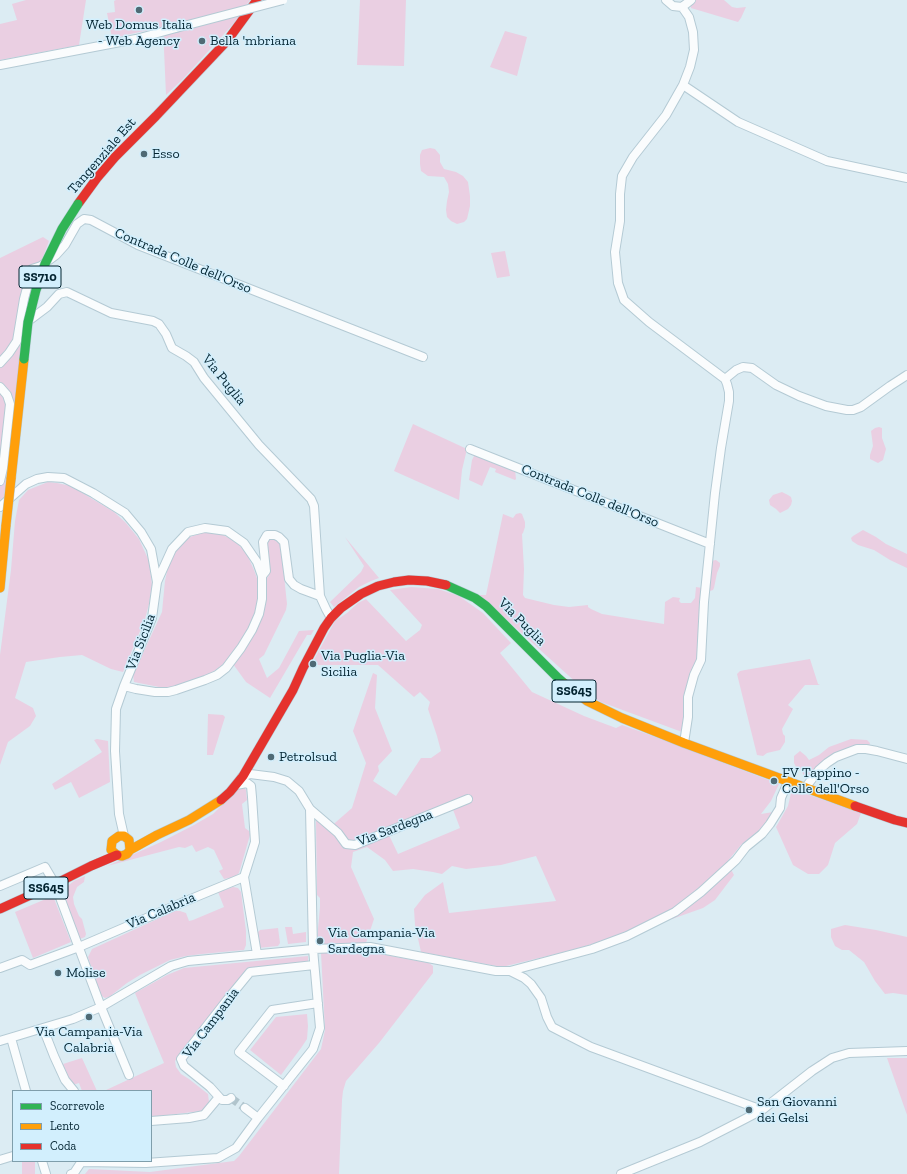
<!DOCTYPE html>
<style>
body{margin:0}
#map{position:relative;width:907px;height:1174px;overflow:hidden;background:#dcecf3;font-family:"Zilla Slab",serif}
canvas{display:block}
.legend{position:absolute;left:12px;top:1090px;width:140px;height:72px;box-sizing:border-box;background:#d2effd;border:1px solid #7f9eab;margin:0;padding:5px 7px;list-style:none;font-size:12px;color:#032431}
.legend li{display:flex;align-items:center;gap:8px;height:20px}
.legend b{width:20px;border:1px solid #7f9eab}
</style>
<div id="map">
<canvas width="907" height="1174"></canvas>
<ul class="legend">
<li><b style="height:5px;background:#30b455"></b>Scorrevole</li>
<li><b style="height:5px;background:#ff9f0a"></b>Lento</li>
<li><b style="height:5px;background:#e5322d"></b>Coda</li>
</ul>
</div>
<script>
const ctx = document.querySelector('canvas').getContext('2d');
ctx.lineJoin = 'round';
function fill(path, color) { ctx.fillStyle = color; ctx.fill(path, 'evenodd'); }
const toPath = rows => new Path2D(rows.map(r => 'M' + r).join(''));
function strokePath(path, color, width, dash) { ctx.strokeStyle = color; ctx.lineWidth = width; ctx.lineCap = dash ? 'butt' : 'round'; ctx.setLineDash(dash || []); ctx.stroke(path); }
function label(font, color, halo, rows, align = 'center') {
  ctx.font = font + ' "Zilla Slab",serif'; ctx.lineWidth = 3; ctx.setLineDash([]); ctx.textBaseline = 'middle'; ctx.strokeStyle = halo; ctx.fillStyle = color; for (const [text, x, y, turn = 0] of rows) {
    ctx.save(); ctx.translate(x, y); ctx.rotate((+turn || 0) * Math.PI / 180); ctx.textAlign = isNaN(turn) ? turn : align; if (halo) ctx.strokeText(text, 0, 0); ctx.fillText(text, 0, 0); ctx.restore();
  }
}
fill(toPath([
 [26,0,86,0,79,45,0,60,0,24,17,20,12,4],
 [116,0,250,0,234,23,183,79,166,95,163,27,112,38,107,13,115,12,114,1],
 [360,0,406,0,404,66,357,65],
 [694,0,724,0,732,7,737,8,746,7,741,18,738,22,691,8,691,5],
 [505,31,527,37,517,76,490,67],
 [430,148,435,149,440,155,440,162,444,169,456,172,463,176,468,182,470,196,470,206,467,219,464,222,457,224,451,221,447,217,446,210,447,201,449,192,448,184,444,177,428,176,421,171,420,164,420,155,422,150],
 [43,237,49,241,30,292,4,497,0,500,0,258],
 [505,251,510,276,497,278,491,253],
 [413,424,467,449,462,470,459,500,394,471],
 [879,427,882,428,882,438,886,449,883,460,878,463,870,459,870,455,873,446,871,431,875,428],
 [478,453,515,470,516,479,515,480,495,472,496,469,490,467,482,486,469,480,472,460,474,456],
 [48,482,57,483,71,486,114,512,126,523,139,539,149,561,152,585,149,604,145,619,123,672,111,669,82,655,60,657,26,662,15,698,33,708,36,716,30,726,8,742,0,765,0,655,11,570,15,521,19,500,28,490],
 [782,492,788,495,791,497,792,501,791,505,788,509,780,513,776,509,770,505,769,500,773,495],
 [520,513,522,514,525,522,525,527,523,533,522,534,524,569,523,595,525,598,554,605,569,607,588,605,588,607,591,609,602,614,664,624,665,602,673,597,680,598,679,601,681,603,691,603,695,598,696,587,702,588,697,659,684,713,682,732,601,702,590,695,507,620,478,595,486,595,503,514,513,518,516,514],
 [863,530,876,537,886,544,907,554,907,568,890,560,874,550,858,545,852,541,851,538,853,536],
 [204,532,219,533,235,541,246,552,254,570,258,581,257,605,254,620,241,643,227,661,217,669,202,679,180,686,164,688,134,682,133,675,162,612,165,581,168,567,180,543,190,537],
 [345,537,379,578,371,581,359,587,334,607,330,602,361,572,364,566],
 [271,538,276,538,279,541,281,547,287,604,286,610,264,655,259,659,267,678,279,668,299,631,314,630,311,635,307,635,270,698,246,682,233,664,257,628,262,617,265,606,265,581,269,575,269,569,267,540],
 [716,560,720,563,720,566,717,573,714,588,713,590,710,591,708,590,711,561],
 [411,587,438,589,459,596,483,613,511,643,500,653,532,692,584,716,616,728,622,725,650,735,779,784,771,801,761,814,773,812,762,828,741,845,727,862,734,875,715,900,703,908,672,919,666,913,641,926,615,937,576,949,502,967,421,952,415,925,414,909,425,895,443,882,449,913,556,901,536,856,501,865,466,869,452,866,442,874,433,872,413,869,393,871,385,860,367,847,353,852,351,867,374,919,366,943,320,945,317,940,320,907,320,898,317,895,316,821,319,820,328,829,352,808,366,763,353,731,373,673,377,675,375,708,392,751,378,766,379,771,373,781,396,796,421,758,431,758,441,751,437,736,428,709,430,702,420,692,414,697,378,665,311,665,335,621,347,613,358,603,366,599,406,641,420,630,422,625,390,590],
 [452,807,460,828,398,854,388,833],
 [810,659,818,684,820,685,805,685,788,705,793,709,782,729,783,734,785,736,785,742,780,750,767,753,763,756,757,755,737,674,740,671,745,670],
 [208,714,223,715,225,717,213,755,207,755],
 [97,739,108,741,110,782,79,798,71,782,55,790,52,784,102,752,94,740],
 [851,739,867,740,870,743,869,746,850,747,842,750,831,757,808,777,805,777,803,774,802,770,796,767,794,763,794,756,800,751,806,756,809,760,819,755,829,747],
 [240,787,244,787,246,790,247,800,242,804,245,828,249,831,250,835,239,873,235,877,224,879,219,871,223,869,214,850,208,847,196,852,192,845,185,848,179,847,107,866,161,842,194,825,213,814],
 [792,789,861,813,857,824,835,843,828,865,819,874,808,874,793,865,776,827,788,806],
 [85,876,84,882,77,887,73,897,74,904,79,916,82,919,86,934,85,937,80,939,76,933,74,923,67,908,65,888,74,881],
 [233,887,238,888,241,892,246,931,246,945,244,950,202,954,186,956,170,960,140,975,127,983,109,997,105,998,100,995,88,957,92,949,175,911,180,911,186,913,189,921,193,920,224,907,218,892],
 [53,896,71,942,33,958,15,912],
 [845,925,876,930,907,937,907,995,893,993,885,994,875,981,864,962,849,950,842,950,835,946,831,937,831,929],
 [285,927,292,927,293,934,306,932,306,942,288,944],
 [278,928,280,943,278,946,258,948,256,934,260,930],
 [364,951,429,963,433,966,433,973,379,1043,346,1081,343,1091,342,1100,339,1174,85,1174,89,1169,150,1172,234,1161,239,1156,321,1049,325,1030,321,953],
 [308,956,308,962,248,970,175,1061,176,1067,181,1074,189,1079,208,1094,209,1102,206,1108,201,1111,151,1117,151,1091,104,1091,164,1063,135,993,167,975,184,968],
 [307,1014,308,1026,307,1039,301,1048,281,1075,250,1050,276,1017],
 [82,1058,97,1091,82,1091,79,1083,73,1085,70,1081,63,1064],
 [887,1058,907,1058,907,1115],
 [22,1161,35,1161,35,1174,22,1174]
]), '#eacfe2');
strokePath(toPath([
 [231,1098,245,1108]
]), '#b1c4cc', 8, [8, 4]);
const street = toPath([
 [666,0,673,6,682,7,689,17,693,32,694,50,690,67,683,85,666,115,633,157,622,176,620,194,620,221,615,252,618,283,624,300,649,322,725,379,727,384,729,392,729,401,721,448,715,493,704,602,701,660,694,675,688,697,688,717,684,743],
 [682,7,691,0],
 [0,65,136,39,176,28],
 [683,85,738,122,827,161,907,178],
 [27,322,47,307,59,294,67,292,111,313,153,321,159,324,166,334,172,348,186,356,194,362,204,378,259,445,311,499,314,506,320,596,326,609,331,618],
 [0,363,9,353,17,341,24,299,32,269,41,266,56,255,65,245,77,224,84,219,91,220,138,245,423,357],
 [725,379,736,370,743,367,752,368,776,385,799,396,826,406,847,410,853,410,861,407,890,386,907,375],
 [0,387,7,395,10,404,3,468,0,481],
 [470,449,710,544],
 [0,507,26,484,37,479,48,477,64,478,93,493,125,513,141,532,151,549,157,582],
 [262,576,266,571,263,542,267,535,275,535,279,537,284,542,289,579,294,585,301,589,320,596],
 [236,785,247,783,251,786,252,797,255,842,244,877,257,954],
 [805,788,819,770,827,763,836,757,857,749,866,749,877,751,907,759],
 [310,809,338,833,346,844,355,845,468,799],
 [124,836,119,814,115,751,116,709,124,686,152,618,157,582,172,549,188,532,205,528,227,531,244,543,257,562,262,576,262,599,259,614,252,630,241,648,226,668,217,675,205,680,176,690,168,692,155,692,136,689,124,686],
 [0,886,45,867,55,884,101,1007,129,1075],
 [0,968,22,960,30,965,79,947,186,901,244,877],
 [510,971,592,949,627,936,675,912,701,892,736,860,746,847,762,834,770,824,780,808,781,798,788,782],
 [43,1028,54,1056,65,1080,74,1091],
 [11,1038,26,1091],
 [0,1041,73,1019,101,1007,171,966,188,961,313,949,370,947,496,971,510,971,524,978,531,984,541,998,547,1017,552,1027,591,1047,762,1110],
 [284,1086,239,1052,272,1010,318,1003],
 [219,1097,222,1100,228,1100,231,1098],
 [245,1108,258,1118],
 [151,1121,189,1118,204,1115,219,1097,210,1087,184,1066,181,1059,227,1000,250,972,314,965],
 [0,1160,13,1156],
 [42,1161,46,1174],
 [82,1162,146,1163,218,1158,236,1148,258,1118,313,1049,320,1028,313,949,310,809,299,791,287,781,274,777,250,774,242,777],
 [71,1174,74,1173,82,1161],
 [621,1174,700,1142,741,1121,762,1110,812,1071,832,1058,849,1053,907,1051]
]);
const fast = toPath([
 [446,585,475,598,486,606,558,678,565,684]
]);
const slow = toPath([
 [11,479,24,359],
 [0,588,6,525],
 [565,684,587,701,622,718,684,743,855,806],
 [130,850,129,840,124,836,119,836,112,841,111,850,117,855,122,856,127,854,130,850,157,835,189,820,221,800]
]);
const jam = toPath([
 [78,204,97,178,115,157,156,116,227,41,257,0],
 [221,800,230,792,243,776,293,690,303,668,324,628,331,618,341,608,361,594,378,586,394,582,409,580,427,581,446,585],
 [855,806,895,820,907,823],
 [0,909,55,884,91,866,117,855]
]);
strokePath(street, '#b4cad4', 10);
strokePath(fast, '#b4cad4', 10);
strokePath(slow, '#b4cad4', 10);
strokePath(jam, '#b4cad4', 10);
strokePath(street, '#fafcfd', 8);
strokePath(fast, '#30b455', 9);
strokePath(slow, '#ff9f0a', 9);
strokePath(jam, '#e5322d', 9);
const streetBridge = toPath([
 [176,28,283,0]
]);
const fastBridge = toPath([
 [24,359,28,322,36,290,45,264,62,229,78,204]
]);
const slowBridge = toPath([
 [6,525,11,479]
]);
strokePath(streetBridge, '#b4cad4', 10, []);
strokePath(fastBridge, '#b4cad4', 10, []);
strokePath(slowBridge, '#b4cad4', 10, []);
strokePath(streetBridge, '#fafcfd', 8);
strokePath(fastBridge, '#30b455', 9);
strokePath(slowBridge, '#ff9f0a', 9);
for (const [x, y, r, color] of [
 [139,10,4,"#4f6a75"],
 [202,41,4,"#4f6a75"],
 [144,154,4,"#4f6a75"],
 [313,664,4,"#4f6a75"],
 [271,757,4,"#4f6a75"],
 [774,781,4,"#4f6a75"],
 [320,941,4,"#4f6a75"],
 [58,973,4,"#4f6a75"],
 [89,1017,4,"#4f6a75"],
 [749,1110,4,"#4f6a75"]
]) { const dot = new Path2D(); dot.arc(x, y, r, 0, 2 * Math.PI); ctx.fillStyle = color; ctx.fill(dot); strokePath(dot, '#d2effd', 1.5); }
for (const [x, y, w] of [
 [40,277,42],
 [574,691,44],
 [46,888,44]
]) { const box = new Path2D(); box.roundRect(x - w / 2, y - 11, w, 22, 3); ctx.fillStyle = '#d2effd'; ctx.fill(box); strokePath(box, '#032431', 1); }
label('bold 13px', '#032431', null, [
 ["SS710",40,277],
 ["SS645",574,691],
 ["SS645",46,888]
]);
label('14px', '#032431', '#d2effd', [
 ["Web Domus Italia",139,25,"center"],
 ["- Web Agency",139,41,"center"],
 ["Bella 'mbriana",210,41],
 ["Esso",152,154],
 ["Via Puglia-Via",321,656],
 ["Sicilia",321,672],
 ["Petrolsud",279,757],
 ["FV Tappino -",782,773],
 ["Colle dell'Orso",782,789],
 ["Via Campania-Via",328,933],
 ["Sardegna",328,949],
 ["Molise",66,973],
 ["Via Campania-Via",89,1032,"center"],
 ["Calabria",89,1048,"center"],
 ["San Giovanni",757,1102],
 ["dei Gelsi",757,1118]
], 'left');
label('14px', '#032431', '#d2effd', [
 ["Tangenziale Est",102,156,-49],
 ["Contrada Colle dell'Orso",183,261,23],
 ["Via Puglia",224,380,51],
 ["Contrada Colle dell'Orso",590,496,22],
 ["Via Puglia",522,622,45],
 ["Via Sicilia",141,642,-69],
 ["Via Sardegna",395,828,-21],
 ["Via Calabria",161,911,-23],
 ["Via Campania",211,1023,-53]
]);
</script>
